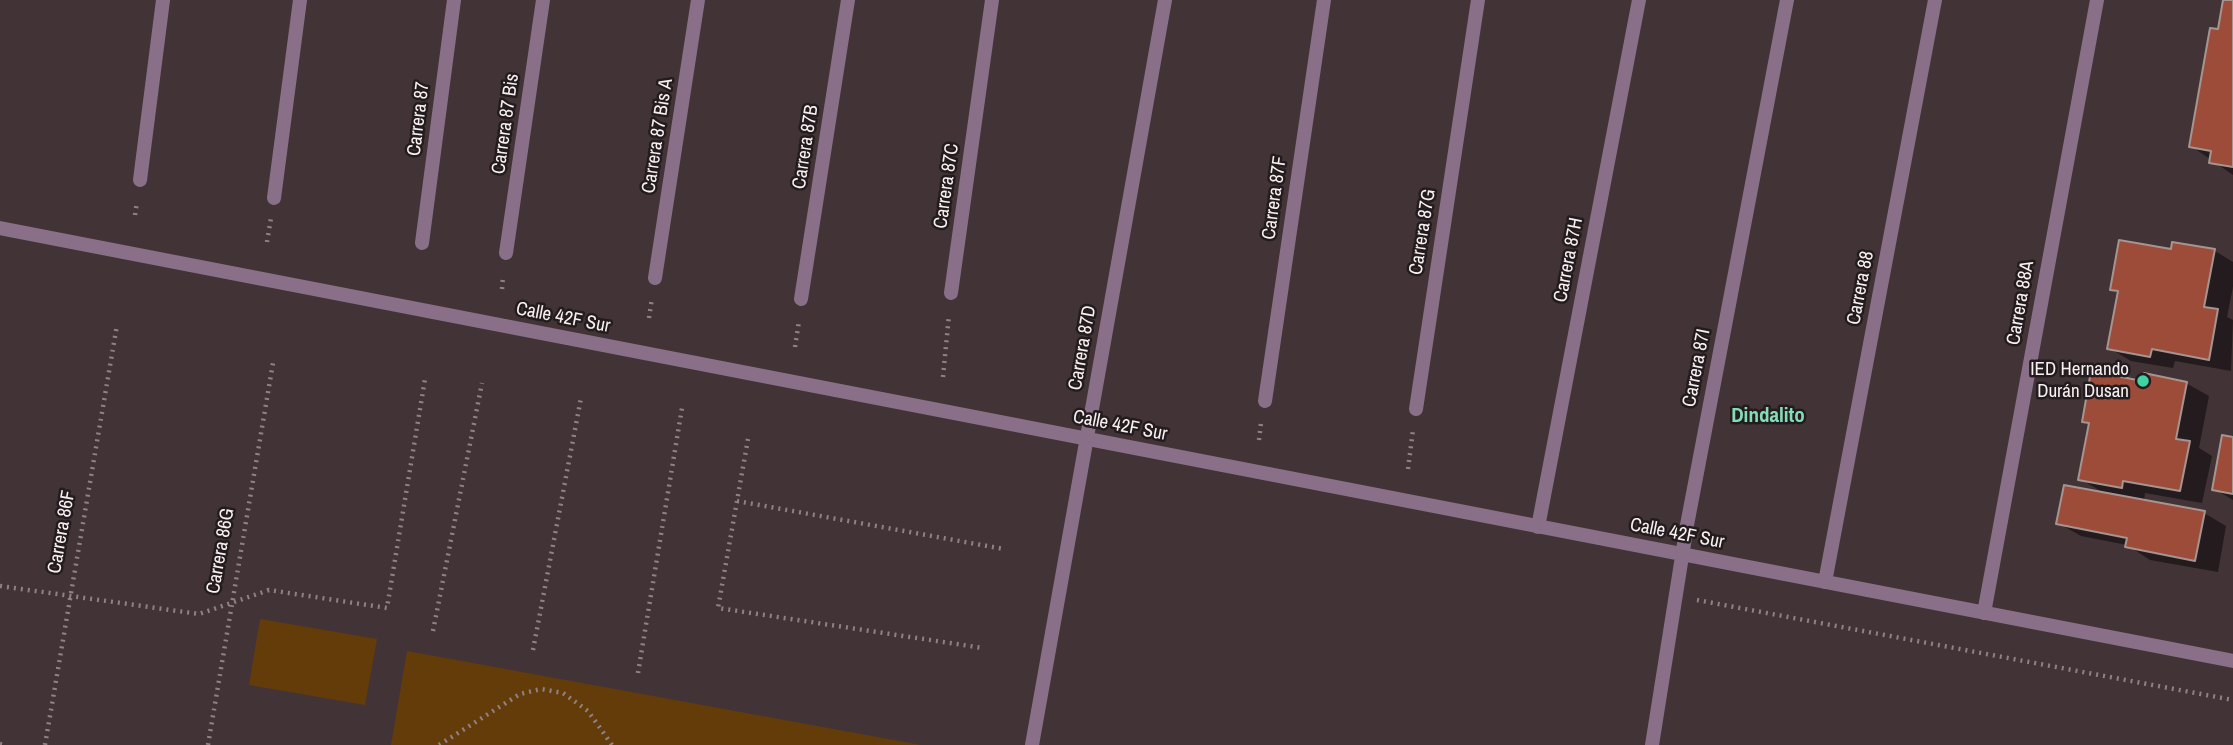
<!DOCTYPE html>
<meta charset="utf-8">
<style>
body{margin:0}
canvas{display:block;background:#413336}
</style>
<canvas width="2233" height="745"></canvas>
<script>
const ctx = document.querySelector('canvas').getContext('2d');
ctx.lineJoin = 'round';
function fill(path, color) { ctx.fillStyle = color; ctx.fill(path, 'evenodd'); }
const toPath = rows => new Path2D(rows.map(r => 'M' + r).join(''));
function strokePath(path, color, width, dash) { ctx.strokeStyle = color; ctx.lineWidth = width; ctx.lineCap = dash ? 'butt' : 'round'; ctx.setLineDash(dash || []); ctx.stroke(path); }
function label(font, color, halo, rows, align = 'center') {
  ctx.font = font + ' "Archivo Narrow",sans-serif'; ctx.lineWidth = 5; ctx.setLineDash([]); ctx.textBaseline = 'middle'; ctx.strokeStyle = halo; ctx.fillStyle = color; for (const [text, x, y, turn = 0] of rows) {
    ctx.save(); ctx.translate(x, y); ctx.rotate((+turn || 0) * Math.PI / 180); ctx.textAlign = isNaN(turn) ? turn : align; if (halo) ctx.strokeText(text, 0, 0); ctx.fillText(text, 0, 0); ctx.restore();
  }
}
fill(toPath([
 [260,619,377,639,365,705,249,685],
 [407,651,921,745,391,745]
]), '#643c09');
fill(toPath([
 [2225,0,2233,0,2233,175,2191,146],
 [2174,244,2215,251,2233,262,2233,287,2227,317,2233,320,2231,371,2175,361,2173,368,2131,361,2109,348,2119,293,2112,289,2173,251],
 [2144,383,2186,383,2209,396,2199,448,2212,456,2202,503,2145,493,2144,502,2204,513,2226,526,2218,572,2150,560,2127,545,2081,536,2058,523,2106,494,2080,479,2091,425,2084,421],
 [2233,439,2233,500,2214,489]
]), '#0007');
const building = toPath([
 [2223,0,2233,0,2233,167,2209,163,2211,151,2189,147,2210,28,2218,29,2223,0],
 [2119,240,2171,249,2172,242,2215,249,2204,307,2218,309,2209,360,2152,349,2150,357,2107,349,2118,291,2110,290,2119,240],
 [2091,371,2142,381,2144,373,2187,382,2176,439,2190,441,2180,491,2123,481,2122,488,2078,480,2089,423,2082,422,2091,371],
 [2222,435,2233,437,2233,494,2212,490,2222,435],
 [2064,485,2205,511,2195,561,2125,547,2127,538,2056,524,2064,485]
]);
fill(building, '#9d4c3a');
strokePath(building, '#a59490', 2);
strokePath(toPath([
 [135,215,137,202],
 [267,242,271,218],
 [502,289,503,276],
 [649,318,652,298],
 [795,347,799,321],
 [943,377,949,315],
 [748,439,718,608,983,648],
 [1259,440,1261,423],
 [1408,469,1413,430],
 [737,501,1004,549],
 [0,586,199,614,269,590,387,608,425,379],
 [1697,600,2233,700],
 [433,631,482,383],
 [533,650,581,398],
 [638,673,682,408],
 [0,744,5,745],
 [45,745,117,325],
 [208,745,273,363],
 [439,745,520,694,541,689,563,693,588,711,612,745]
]), '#8e8285', 4.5, [2, 5]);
strokePath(toPath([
 [140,180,163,0],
 [274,198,300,0],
 [0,228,2233,661],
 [422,243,454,0],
 [506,253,543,0],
 [655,278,698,0],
 [951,293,992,0],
 [801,299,848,0],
 [1265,401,1324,0],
 [1416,409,1478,0],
 [1538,527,1639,0],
 [1825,582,1935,0],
 [1984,613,2097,0],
 [1032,745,1165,0],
 [1652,745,1687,525,1787,0]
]), '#8a6f89', 14);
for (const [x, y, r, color] of [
 [2143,381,7,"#40d4a2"]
]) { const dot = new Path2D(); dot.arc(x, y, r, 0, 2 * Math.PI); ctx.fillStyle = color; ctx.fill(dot); strokePath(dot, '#231c1e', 2.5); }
label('19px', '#f8eff1', '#231c1e', [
 ["Carrera 87",419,119,-83],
 ["Carrera 87 Bis",506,124,-82],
 ["Carrera 87 Bis A",658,136,-81],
 ["Carrera 87B",806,147,-81],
 ["Carrera 87C",947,186,-82],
 ["Carrera 87F",1275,198,-82],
 ["Carrera 87G",1423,232,-81],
 ["Carrera 87H",1569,260,-79],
 ["Carrera 88",1861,288,-79],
 ["Carrera 88A",2021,303,-80],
 ["Calle 42F Sur",563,318,11],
 ["Carrera 87D",1083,348,-80],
 ["Carrera 87I",1697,368,-79],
 ["Calle 42F Sur",1120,426,11],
 ["Carrera 86F",62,532,-80],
 ["Calle 42F Sur",1677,534,11],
 ["Carrera 86G",221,551,-80]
]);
label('19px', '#f8eff1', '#231c1e', [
 ["IED Hernando",2129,370],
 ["Durán Dusan",2129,392]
], 'right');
label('bold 21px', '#85ddb8', '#231c1e', [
 ["Dindalito",1768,416]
]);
</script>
